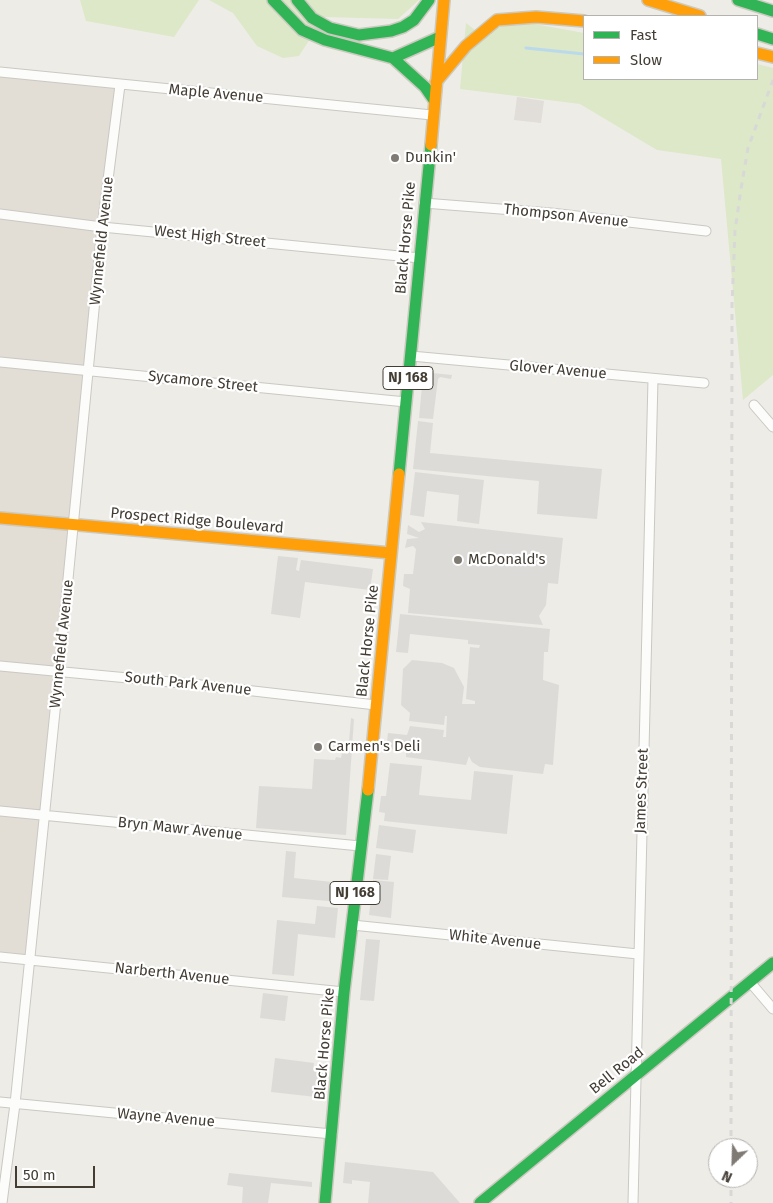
<!DOCTYPE html>
<style>
body{margin:0}
#map{position:relative;width:773px;height:1203px;overflow:hidden;background:#eeece7;font-family:"Fira Sans",sans-serif}
canvas{display:block}
.legend{position:absolute;left:583px;top:15px;width:175px;height:65px;box-sizing:border-box;background:#fff;border:1px solid #b4b1ae;margin:0;padding:6px 9px;list-style:none;font-size:15px;color:#433d34}
.legend li{display:flex;align-items:center;gap:10px;height:25px}
.legend b{width:25px;border:1px solid #b4b1ae}
.north{position:absolute;left:708px;top:1138px;width:50px;height:50px;box-sizing:border-box;background:#fff;border:1px solid #b4b1ae;border-radius:50%;rotate:204deg;font-size:14px;font-weight:700;line-height:20px;text-align:center;color:#433d34}
.north::after{content:'';display:block;margin:auto;width:18px;height:22px;background:#7f7a73;clip-path:polygon(50% 0,100% 100%,50% 72%,0 100%)}
.scale{position:absolute;left:15px;top:1166px;width:80px;height:22px;box-sizing:border-box;border:2px solid #433d34;border-top:0;padding-left:6px;font-size:15px;line-height:18px;white-space:nowrap;color:#433d34;-webkit-text-stroke:4px #fff;paint-order:stroke}
</style>
<div id="map">
<canvas width="773" height="1203"></canvas>
<ul class="legend">
<li><b style="height:6px;background:#30b455"></b>Fast</li>
<li><b style="height:6px;background:#ff9f0a"></b>Slow</li>
</ul>
<div class="north">N</div>
<div class="scale">50 m</div>
</div>
<script>
const ctx = document.querySelector('canvas').getContext('2d');
ctx.lineJoin = 'round';
function fill(path, color) { ctx.fillStyle = color; ctx.fill(path, 'evenodd'); }
const toPath = rows => new Path2D(rows.map(r => 'M' + r).join(''));
function strokePath(path, color, width, dash) { ctx.strokeStyle = color; ctx.lineWidth = width; ctx.lineCap = dash ? 'butt' : 'round'; ctx.setLineDash(dash || []); ctx.stroke(path); }
function label(font, color, halo, rows, align = 'center') {
  ctx.font = font + ' "Fira Sans",sans-serif'; ctx.lineWidth = 4.5; ctx.setLineDash([]); ctx.textBaseline = 'middle'; ctx.strokeStyle = halo; ctx.fillStyle = color; for (const [text, x, y, turn = 0] of rows) {
    ctx.save(); ctx.translate(x, y); ctx.rotate((+turn || 0) * Math.PI / 180); ctx.textAlign = isNaN(turn) ? turn : align; if (halo) ctx.strokeText(text, 0, 0); ctx.fillText(text, 0, 0); ctx.restore();
  }
}
fill(toPath([
 [0,73,120,85,28,960,0,957]
]), '#e2ddd5');
fill(toPath([
 [517,97,544,101,541,123,514,120]
]), '#e1ddd8');
fill(toPath([
 [80,0,199,0,174,37,86,21],
 [209,0,419,0,398,19,324,17,299,56,283,58,257,46,233,13],
 [518,21,584,33,584,79,757,79,757,64,773,68,773,375,743,400,721,159,657,150,580,104,460,89,466,23,480,34]
]), '#dce8c8');
fill(toPath([
 [432,373,452,375,451,379,440,377,438,379,433,419,419,418,422,386],
 [418,421,433,423,430,453,602,469,597,519,537,514,539,481,413,469],
 [415,472,484,480,479,524,457,521,459,495,427,491,424,517,410,515],
 [421,522,563,538,558,584,548,583,546,605,539,616,543,625,408,613,410,589,403,586,404,574,413,574,416,549,413,546,405,548,407,539,419,538,407,534,408,525,419,532,425,529],
 [278,556,298,558,296,570,299,571,301,560,373,569,370,590,305,582,300,618,271,614],
 [400,614,550,629,548,652,544,652,543,680,559,685,553,765,545,764,543,774,480,767,472,762,469,756,466,765,406,757,406,750,386,749,388,733,407,735,410,726,444,730,443,737,446,737,447,716,445,716,444,725,409,721,410,713,401,705,403,669,412,660,442,663,454,668,464,687,462,704,475,704,475,701,466,699,470,647,479,648,480,645,468,644,468,640,410,634,408,653,396,652],
 [351,718,354,719,346,835,256,828,259,786,312,789,314,759,335,760,336,757,341,758,342,753,348,754],
 [390,763,422,766,419,795,471,800,474,771,513,775,507,834,384,821,385,813,379,812,381,796,386,796],
 [379,825,416,830,413,853,376,848],
 [286,851,296,852,294,878,342,883,340,902,282,897],
 [376,854,391,856,388,880,373,879],
 [373,880,394,882,391,918,369,915],
 [317,906,338,908,335,938,298,934,294,976,272,974,277,920,315,924],
 [366,939,380,940,374,1001,360,1000],
 [263,993,288,996,285,1021,260,1018],
 [275,1058,314,1063,313,1070,323,1072,323,1082,317,1082,316,1097,271,1092],
 [345,1162,433,1172,460,1203,368,1203,370,1182,352,1180,352,1184,343,1183],
 [229,1173,312,1182,312,1187,271,1183,268,1203,242,1203,243,1187,227,1185]
]), '#dddbd7');
strokePath(toPath([
 [526,48,584,54]
]), '#bad9ea', 3);
const street = toPath([
 [0,72,432,115],
 [424,203,551,213,706,231],
 [0,214,102,227,420,258],
 [411,356,704,383],
 [0,362,406,402],
 [754,405,773,427],
 [0,666,192,684,376,705],
 [0,811,360,846],
 [352,925,638,954],
 [0,957,344,992],
 [750,982,773,1009],
 [0,1102,332,1134],
 [2,1203,15,1104,59,672,102,227,120,85],
 [633,1203,653,379]
]);
const fast = toPath([
 [273,0,302,30,325,40,393,58,425,87,434,100],
 [297,0,312,18,330,28,359,35,391,31,403,27,414,20,429,0],
 [738,0,773,11],
 [757,34,773,39],
 [393,58,440,37],
 [399,474,431,145],
 [325,1203,344,992,368,790],
 [480,1203,773,963]
]);
const slow = toPath([
 [648,0,700,16],
 [757,53,773,57],
 [436,82,466,46,497,20,536,17,584,21],
 [431,145,444,0],
 [0,518,391,553],
 [368,790,399,474]
]);
strokePath(street, '#cac8c3', 11);
strokePath(fast, '#ccc9bf', 14);
strokePath(slow, '#ccc9bf', 14);
strokePath(street, '#fcfcfb', 9);
strokePath(fast, '#30b455', 11);
strokePath(slow, '#ff9f0a', 11);
strokePath(toPath([
 [731,1148,732,304,735,231,741,189,748,148,773,80],
 [731,1178,731,1203]
]), '#d8d8d7', 3, [6, 6]);
for (const [x, y, r, color] of [
 [395,158,5,"#7f7a73"],
 [458,560,5,"#7f7a73"],
 [318,747,5,"#7f7a73"]
]) { const dot = new Path2D(); dot.arc(x, y, r, 0, 2 * Math.PI); ctx.fillStyle = color; ctx.fill(dot); strokePath(dot, '#fff', 2); }
for (const [x, y, w] of [
 [408,378,50],
 [355,893,50]
]) { const box = new Path2D(); box.roundRect(x - w / 2, y - 11.5, w, 23, 4); ctx.fillStyle = '#fff'; ctx.fill(box); strokePath(box, '#433d34', 1); }
label('bold 14px', '#433d34', null, [
 ["NJ 168",408,378],
 ["NJ 168",355,893]
]);
label('15px', '#433d34', '#fff', [
 ["Maple Avenue",216,94,5],
 ["Thompson Avenue",566,216,6],
 ["West High Street",210,237,6],
 ["Black Horse Pike",406,238,-85],
 ["Wynnefield Avenue",102,241,-84],
 ["Glover Avenue",558,370,5],
 ["Sycamore Street",203,382,6],
 ["Prospect Ridge Boulevard",197,521,5],
 ["Black Horse Pike",368,641,-84],
 ["Wynnefield Avenue",62,644,-84],
 ["South Park Avenue",188,684,6],
 ["James Street",642,791,-88],
 ["Bryn Mawr Avenue",180,829,6],
 ["White Avenue",495,940,6],
 ["Narberth Avenue",172,974,6],
 ["Black Horse Pike",325,1044,-85],
 ["Bell Road",617,1071,-39],
 ["Wayne Avenue",166,1118,5]
]);
label('15px', '#433d34', '#fff', [
 ["Dunkin'",405,158],
 ["McDonald's",468,560],
 ["Carmen's Deli",328,747]
], 'left');
</script>
